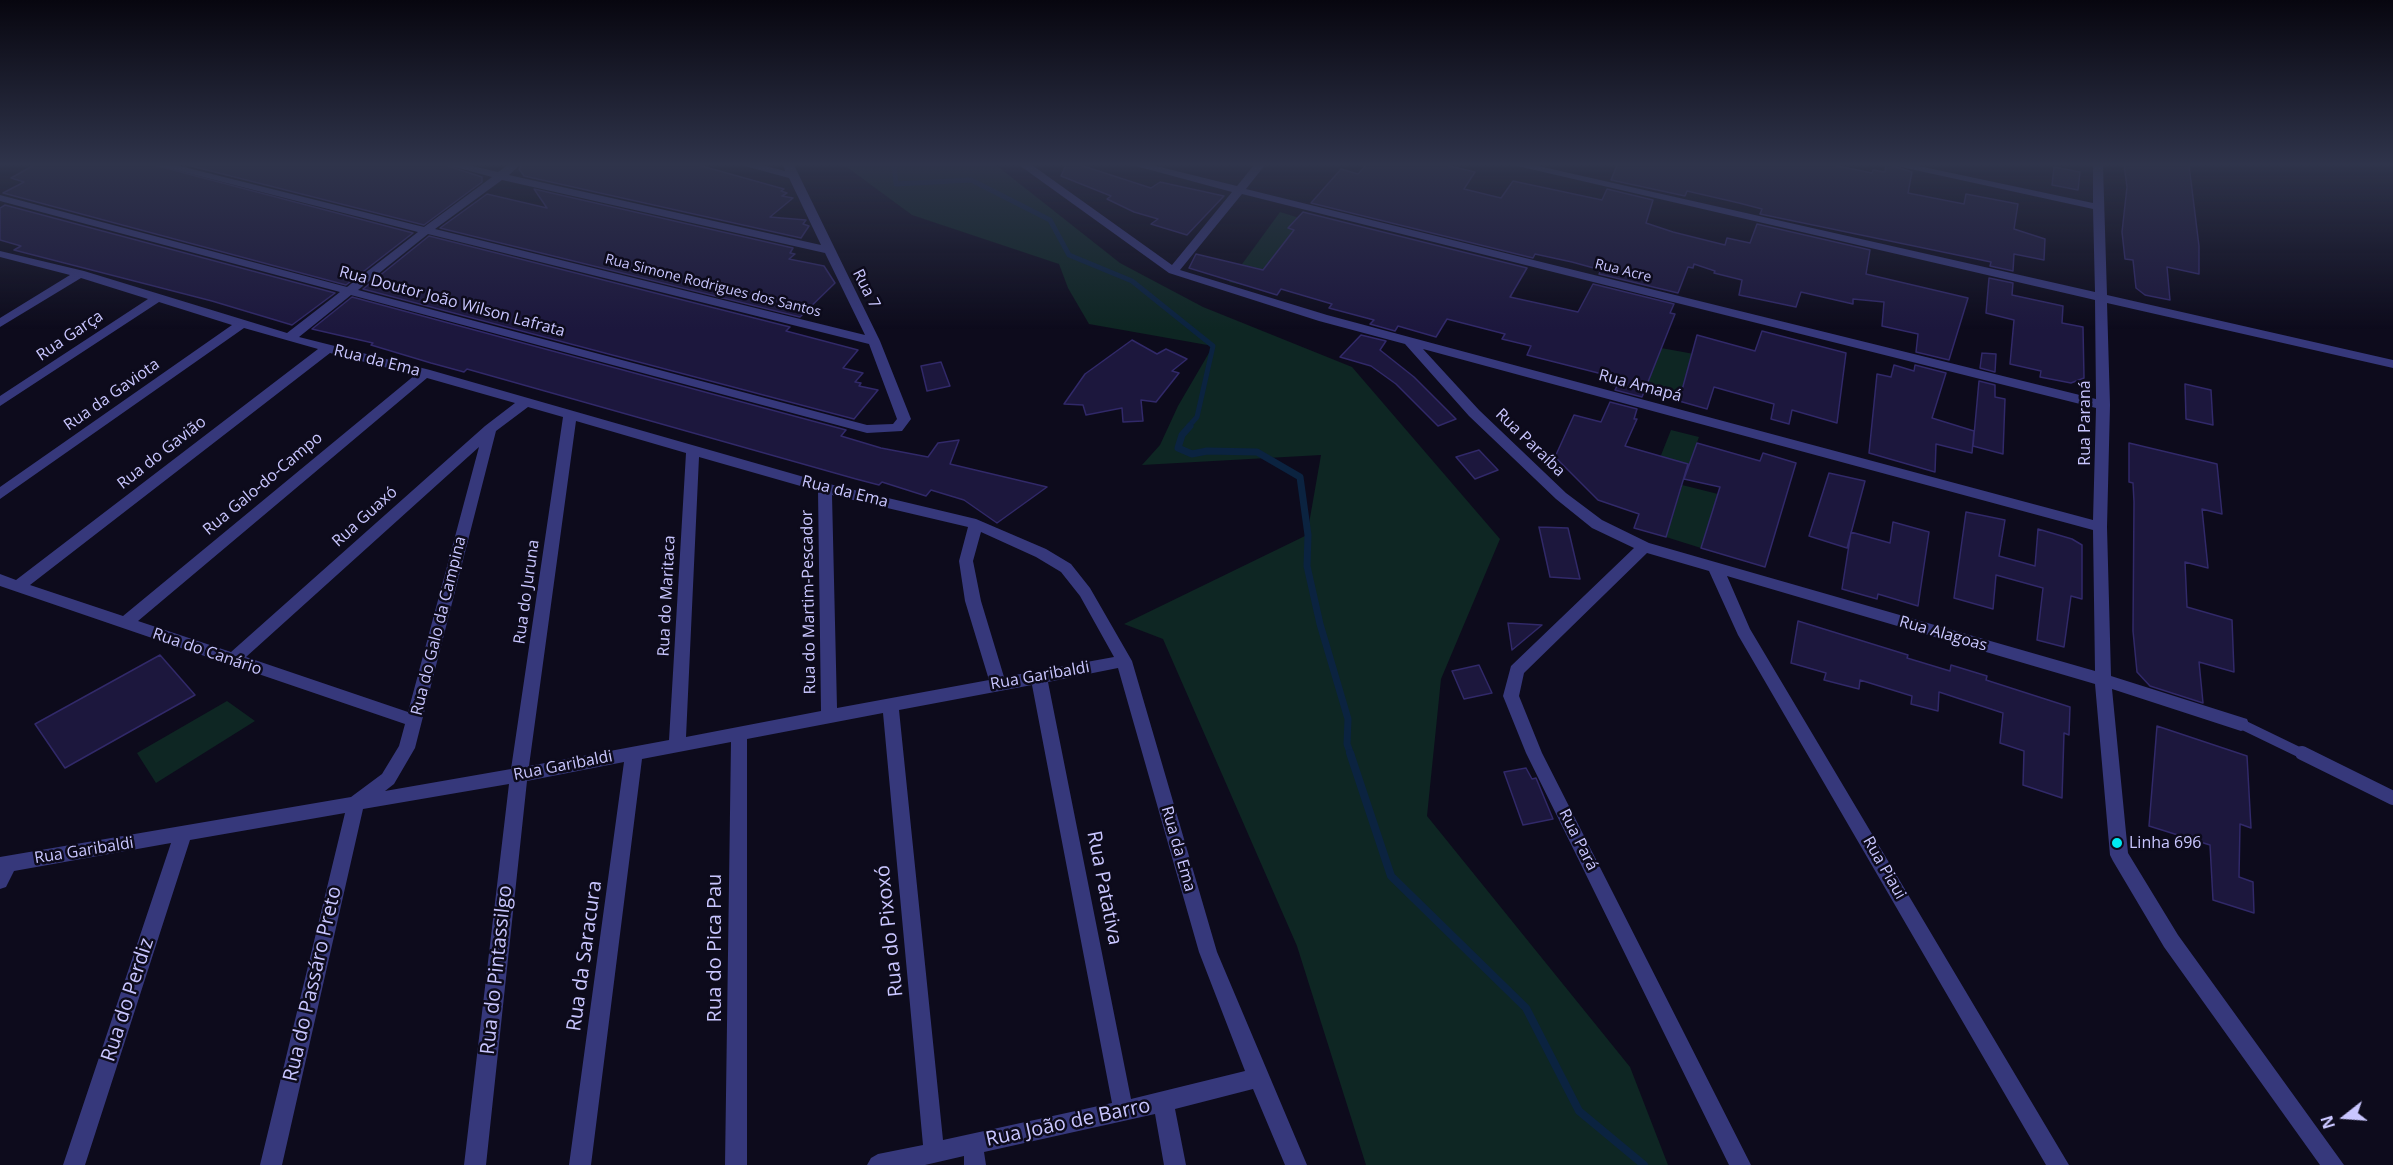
<!DOCTYPE html>
<meta charset="utf-8">
<style>
body{margin:0}
#map{position:relative;width:2393px;height:1165px;overflow:hidden;background:#0d0b1c;font-family:"Open Sans",sans-serif}
canvas{display:block}
.north{position:absolute;left:2315px;top:1087px;width:60px;height:60px;-webkit-text-stroke:4px #0d0b1c;paint-order:stroke;rotate:253deg;font-size:16px;font-weight:700;line-height:24px;text-align:center;color:#c9c6ff}
.north::after{content:'';display:block;margin:auto;width:21px;height:27px;background:#c9c6ff;clip-path:polygon(50% 0,100% 100%,50% 72%,0 100%)}
</style>
<div id="map">
<canvas width="2393" height="1165"></canvas>
<div class="north">N</div>
</div>
<script>
const ctx = document.querySelector('canvas').getContext('2d');
ctx.lineJoin = 'round';
function fill(path, color) { ctx.fillStyle = color; ctx.fill(path, 'evenodd'); }
const toPath = rows => new Path2D(rows.map(r => 'M' + r).join(''));
function strokePath(path, color, width, dash) { ctx.strokeStyle = color; ctx.lineWidth = width; ctx.lineCap = dash ? 'butt' : 'round'; ctx.setLineDash(dash || []); ctx.stroke(path); }
function label(font, color, halo, rows, align = 'center') {
  ctx.font = font + ' "Open Sans",sans-serif'; ctx.lineWidth = 5; ctx.setLineDash([]); ctx.textBaseline = 'middle'; ctx.strokeStyle = halo; ctx.fillStyle = color; for (const [text, x, y, turn = 0] of rows) {
    ctx.save(); ctx.translate(x, y); ctx.rotate((+turn || 0) * Math.PI / 180); ctx.textAlign = isNaN(turn) ? turn : align; if (halo) ctx.strokeText(text, 0, 0); ctx.fillText(text, 0, 0); ctx.restore();
  }
}
fill(toPath([
 [844,165,996,165,1120,263,1203,307,1352,367,1500,539,1441,679,1427,816,1630,1067,1668,1165,1366,1165,1297,946,1163,639,1124,624,1307,535,1321,455,1142,465,1160,445,1178,406,1213,346,1089,324,1068,288,1059,264,912,215],
 [1280,212,1303,219,1251,287,1229,282],
 [1661,348,1694,354,1679,401,1643,394],
 [1671,430,1699,437,1682,485,1718,494,1701,548,1666,537,1682,486,1652,478],
 [227,701,255,721,156,783,137,753]
]), '#0e2623');
strokePath(toPath([
 [894,165,896,184,971,180,1050,220,1069,255,1132,281,1213,346,1197,417,1188,427]
]), '#0b2340', 5);
strokePath(toPath([
 [1190,426,1182,435,1178,448,1192,454,1207,451,1257,452,1300,477,1308,535,1307,566,1320,624,1348,719,1347,744,1351,755]
]), '#0b2340', 7);
strokePath(toPath([
 [1350,753,1391,876,1526,1008,1579,1111,1644,1165]
]), '#0b2340', 8);
const building = toPath([
 [34,165,154,165,413,233,346,285,3,193,24,182,11,178,34,165],
 [187,165,445,165,482,177,482,182,424,225,187,165],
 [522,165,698,165,784,189,781,191,787,193,782,196,793,198,770,217,806,220,803,224,809,226,801,238,524,176,519,169,522,165],
 [1066,165,1080,165,1151,188,1160,182,1224,196,1187,235,1151,224,1158,219,1134,212,1107,199,1111,196,1061,176,1066,165],
 [1366,165,1445,165,1475,172,1464,189,1501,198,1513,181,1602,200,1607,189,1653,200,1646,223,1673,232,1725,245,1727,238,1750,243,1757,224,1870,250,1866,274,1968,298,1949,360,1916,352,1918,334,1882,326,1884,302,1853,299,1853,304,1801,292,1796,307,1739,295,1742,280,1714,273,1715,271,1694,264,1693,268,1688,267,1678,293,1599,274,1601,270,1572,262,1535,254,1533,258,1311,203,1341,169,1358,174,1366,165],
 [1617,165,1833,165,1872,173,1873,170,1885,172,1886,165,1890,165,1912,172,1908,193,1964,204,1966,194,2018,204,2014,229,2045,239,2044,260,2014,254,2013,271,1990,266,1991,262,1760,214,1762,209,1739,203,1687,191,1685,196,1611,180,1617,165],
 [2124,165,2189,165,2199,246,2199,274,2167,267,2170,300,2145,295,2136,288,2133,260,2125,259,2122,232,2127,187,2124,165],
 [2054,167,2080,172,2078,190,2052,185,2054,167],
 [534,189,793,248,790,253,795,254,789,259,824,266,835,283,800,317,440,228,487,194,547,208,534,189],
 [5,205,335,293,292,325,212,301,14,250,21,246,0,240,0,208,5,205],
 [1303,212,1527,268,1510,297,1578,312,1593,284,1674,304,1670,313,1675,314,1642,397,1615,390,1617,386,1611,385,1614,377,1527,355,1531,346,1502,339,1505,334,1447,319,1436,337,1398,326,1395,331,1370,324,1374,320,1329,308,1332,304,1281,289,1277,295,1189,268,1196,254,1263,270,1294,230,1288,228,1303,212],
 [429,236,790,327,786,331,858,350,843,368,863,373,855,382,861,383,859,386,878,390,854,419,363,289,429,236],
 [1989,278,2013,283,2012,295,2063,306,2062,323,2083,327,2084,378,2071,383,2040,377,2041,371,2010,364,2014,320,1986,313,1989,278],
 [352,297,846,430,841,436,881,448,928,457,938,443,959,440,950,464,1047,487,997,523,964,500,931,490,926,496,882,482,879,485,856,479,467,369,464,372,431,363,371,345,373,343,312,329,352,297],
 [1762,331,1846,353,1837,423,1792,410,1789,424,1771,419,1774,404,1714,387,1707,409,1679,401,1697,335,1755,351,1762,331],
 [1361,335,1386,341,1380,350,1414,377,1456,419,1438,426,1396,384,1371,366,1340,357,1361,335],
 [1132,340,1157,354,1166,349,1187,359,1172,371,1179,373,1156,402,1141,400,1143,421,1123,422,1122,408,1086,415,1083,405,1064,404,1085,374,1132,340],
 [1982,353,1996,354,1995,372,1980,368,1982,353],
 [941,362,950,386,927,391,921,366,941,362],
 [1894,365,1914,371,1915,365,1946,373,1932,418,1974,431,1972,453,1936,444,1935,472,1869,453,1877,374,1891,377,1894,365],
 [1979,381,1995,385,1995,397,2005,399,2003,454,1973,446,1979,381],
 [2185,384,2211,390,2213,425,2186,419,2185,384],
 [1610,402,1637,409,1634,419,1637,419,1625,446,1688,464,1666,537,1634,528,1639,514,1598,500,1555,457,1574,415,1601,422,1610,402],
 [1697,443,1760,461,1763,453,1796,463,1765,567,1701,548,1720,487,1684,479,1697,443],
 [2129,443,2217,464,2222,514,2202,509,2208,568,2185,562,2187,607,2232,620,2234,672,2199,662,2203,703,2150,686,2137,672,2133,631,2134,502,2133,483,2129,482,2129,443],
 [1479,450,1498,470,1475,479,1456,457,1479,450],
 [1829,473,1865,481,1847,548,1809,536,1829,473],
 [1966,512,2005,520,1999,556,2035,566,2038,529,2072,539,2082,545,2082,599,2071,596,2064,647,2037,640,2043,588,1996,575,1993,609,1954,598,1966,512],
 [1893,522,1929,532,1918,606,1878,594,1877,599,1842,589,1851,532,1890,543,1893,522],
 [1539,527,1568,528,1580,579,1550,577,1539,527],
 [1798,621,1908,655,1907,658,1950,671,1951,665,1987,676,1986,680,2070,707,2069,735,2064,733,2062,798,2023,785,2024,751,2000,743,2003,713,1939,692,1938,711,1911,704,1912,696,1860,680,1859,689,1824,680,1826,673,1791,663,1798,621],
 [1508,623,1542,625,1512,650,1508,623],
 [160,655,195,695,65,768,35,724,160,655],
 [1479,665,1492,693,1464,699,1452,671,1479,665],
 [2157,726,2247,756,2251,828,2240,824,2239,877,2253,882,2254,913,2213,900,2210,845,2149,826,2157,726],
 [1526,768,1532,779,1536,778,1553,819,1523,825,1504,772,1526,768]
]);
fill(building, '#1c173d');
strokePath(building, '#312969', 1.5);
strokePath(toPath([
 [2241,724,2305,755]
]), '#36387b', 10);
strokePath(toPath([
 [2302,753,2393,798]
]), '#36387b', 14);
fill(toPath([
 [156,165,176,165,424,227,492,177,447,165,468,165,498,172,508,165,520,165,509,175,821,245,789,178,741,165,762,165,785,171,783,165,794,165,880,341,911,419,902,431,867,433,351,295,299,337,430,370,825,483,976,519,1046,549,1071,564,1090,588,1132,661,1217,952,1307,1165,1285,1165,1253,1089,1175,1109,1186,1165,1164,1165,1155,1114,984,1152,986,1165,964,1165,964,1156,925,1165,867,1165,871,1158,878,1154,923,1145,883,713,747,739,747,1165,725,1165,731,742,642,759,591,1165,569,1165,624,762,527,781,486,1165,464,1165,509,784,363,809,282,1165,260,1165,345,813,190,840,85,1165,63,1165,171,843,14,871,6,887,0,889,0,857,351,797,382,774,399,746,405,724,235,666,226,665,225,663,0,586,0,574,16,580,318,349,244,328,0,499,0,487,232,325,159,302,0,406,0,396,148,299,81,278,0,327,0,318,70,275,0,257,0,251,84,271,287,333,340,292,0,201,0,195,347,287,418,232,156,165],
 [502,180,825,253,865,335,435,229,502,180],
 [428,234,869,344,897,419,893,424,867,425,358,290,428,234],
 [330,353,415,375,123,616,30,585,330,353],
 [427,378,515,403,485,426,231,652,138,621,427,378],
 [528,407,563,417,511,769,385,791,394,784,415,748,496,431,528,407],
 [576,421,686,453,669,740,529,766,576,421],
 [479,447,408,712,246,657,479,447],
 [699,457,818,491,821,711,686,737,699,457],
 [832,495,968,527,959,561,965,601,989,680,837,708,832,495],
 [981,532,1036,557,1061,572,1080,596,1114,657,1004,677,981,601,973,561,981,532],
 [1118,668,1199,952,1245,1071,1131,1099,1048,682,1118,668],
 [1032,685,1112,1103,943,1140,899,710,1032,685],
 [1019,165,1032,165,1172,265,1232,192,1132,165,1152,165,1237,186,1254,165,1265,165,1246,189,2096,399,2095,300,1513,165,1534,165,2095,292,2093,209,1892,165,1914,165,2093,203,2093,165,2103,165,2107,295,2393,360,2393,368,2107,303,2110,405,2107,527,2111,676,2247,719,2249,724,2247,729,2241,731,2112,689,2128,853,2178,935,2344,1165,2320,1165,2164,947,2113,861,2110,855,2095,684,1727,576,1750,629,2069,1165,2046,1165,1738,635,1709,571,1647,553,1524,673,1519,696,1542,753,1751,1165,1729,1165,1526,753,1503,696,1511,666,1634,548,1592,528,1556,499,1469,416,1405,344,1319,321,1169,273,1019,165],
 [1242,194,2096,408,2093,520,1327,315,1180,270,1242,194],
 [1423,349,2093,530,2095,671,1649,543,1602,520,1566,493,1479,410,1423,349]
]), '#36387b');
const sky = ctx.createLinearGradient(0, 0, 0, 329);
sky.addColorStop(0, '#07060f');
sky.addColorStop(0.5, '#2f344b');
sky.addColorStop(1, '#2f344b00');
ctx.fillStyle = sky;
ctx.fillRect(0, 0, 2393, 329);
for (const [x, y, r, color] of [
 [2117,843,6,"#00e9f1"]
]) { const dot = new Path2D(); dot.arc(x, y, r, 0, 2 * Math.PI); ctx.fillStyle = color; ctx.fill(dot); strokePath(dot, '#0d0b1c', 2); }
label('14px', '#c9c6ff', '#0d0b1c', [
 ["Rua Acre",1623,271,14],
 ["Rua Simone Rodrigues dos Santos",713,286,14]
]);
label('16px', '#c9c6ff', '#0d0b1c', [
 ["Rua 7",866,289,63],
 ["Rua Doutor João Wilson Lafrata",452,302,15],
 ["Rua Garça",70,336,-34],
 ["Rua da Ema",377,361,14],
 ["Rua Amapá",1640,386,15],
 ["Rua da Gaviota",112,395,-35],
 ["Rua Paraná",2085,423,-90],
 ["Rua Paraíba",1530,443,44],
 ["Rua do Gavião",162,453,-38],
 ["Rua Galo-do-Campo",263,484,-40],
 ["Rua da Ema",845,492,14],
 ["Rua Guaxó",365,517,-42],
 ["Rua do Juruna",527,592,-82],
 ["Rua do Maritaca",667,596,-87],
 ["Rua do Martim-Pescador",809,602,-91],
 ["Rua do Galo da Campina",439,626,-76],
 ["Rua Alagoas",1943,634,16],
 ["Rua do Canário",207,652,19],
 ["Rua Garibaldi",1040,676,-10],
 ["Rua Garibaldi",563,766,-11],
 ["Rua Pará",1578,840,63],
 ["Rua da Ema",1178,849,74],
 ["Rua Garibaldi",84,851,-9],
 ["Rua Piaui",1884,868,60]
]);
label('16px', '#c9c6ff', '#0d0b1c', [
 ["Linha 696",2129,843]
], 'left');
label('20px', '#c9c6ff', '#0d0b1c', [
 ["Rua Patativa",1104,888,79],
 ["Rua do Pixoxó",890,931,-96],
 ["Rua do Pica Pau",715,948,-90],
 ["Rua da Saracura",585,956,-82],
 ["Rua do Pintassilgo",497,970,-84],
 ["Rua do Passáro Preto",313,984,-77],
 ["Rua do Perdiz",128,1000,-72],
 ["Rua João de Barro",1068,1123,-12]
]);
</script>
